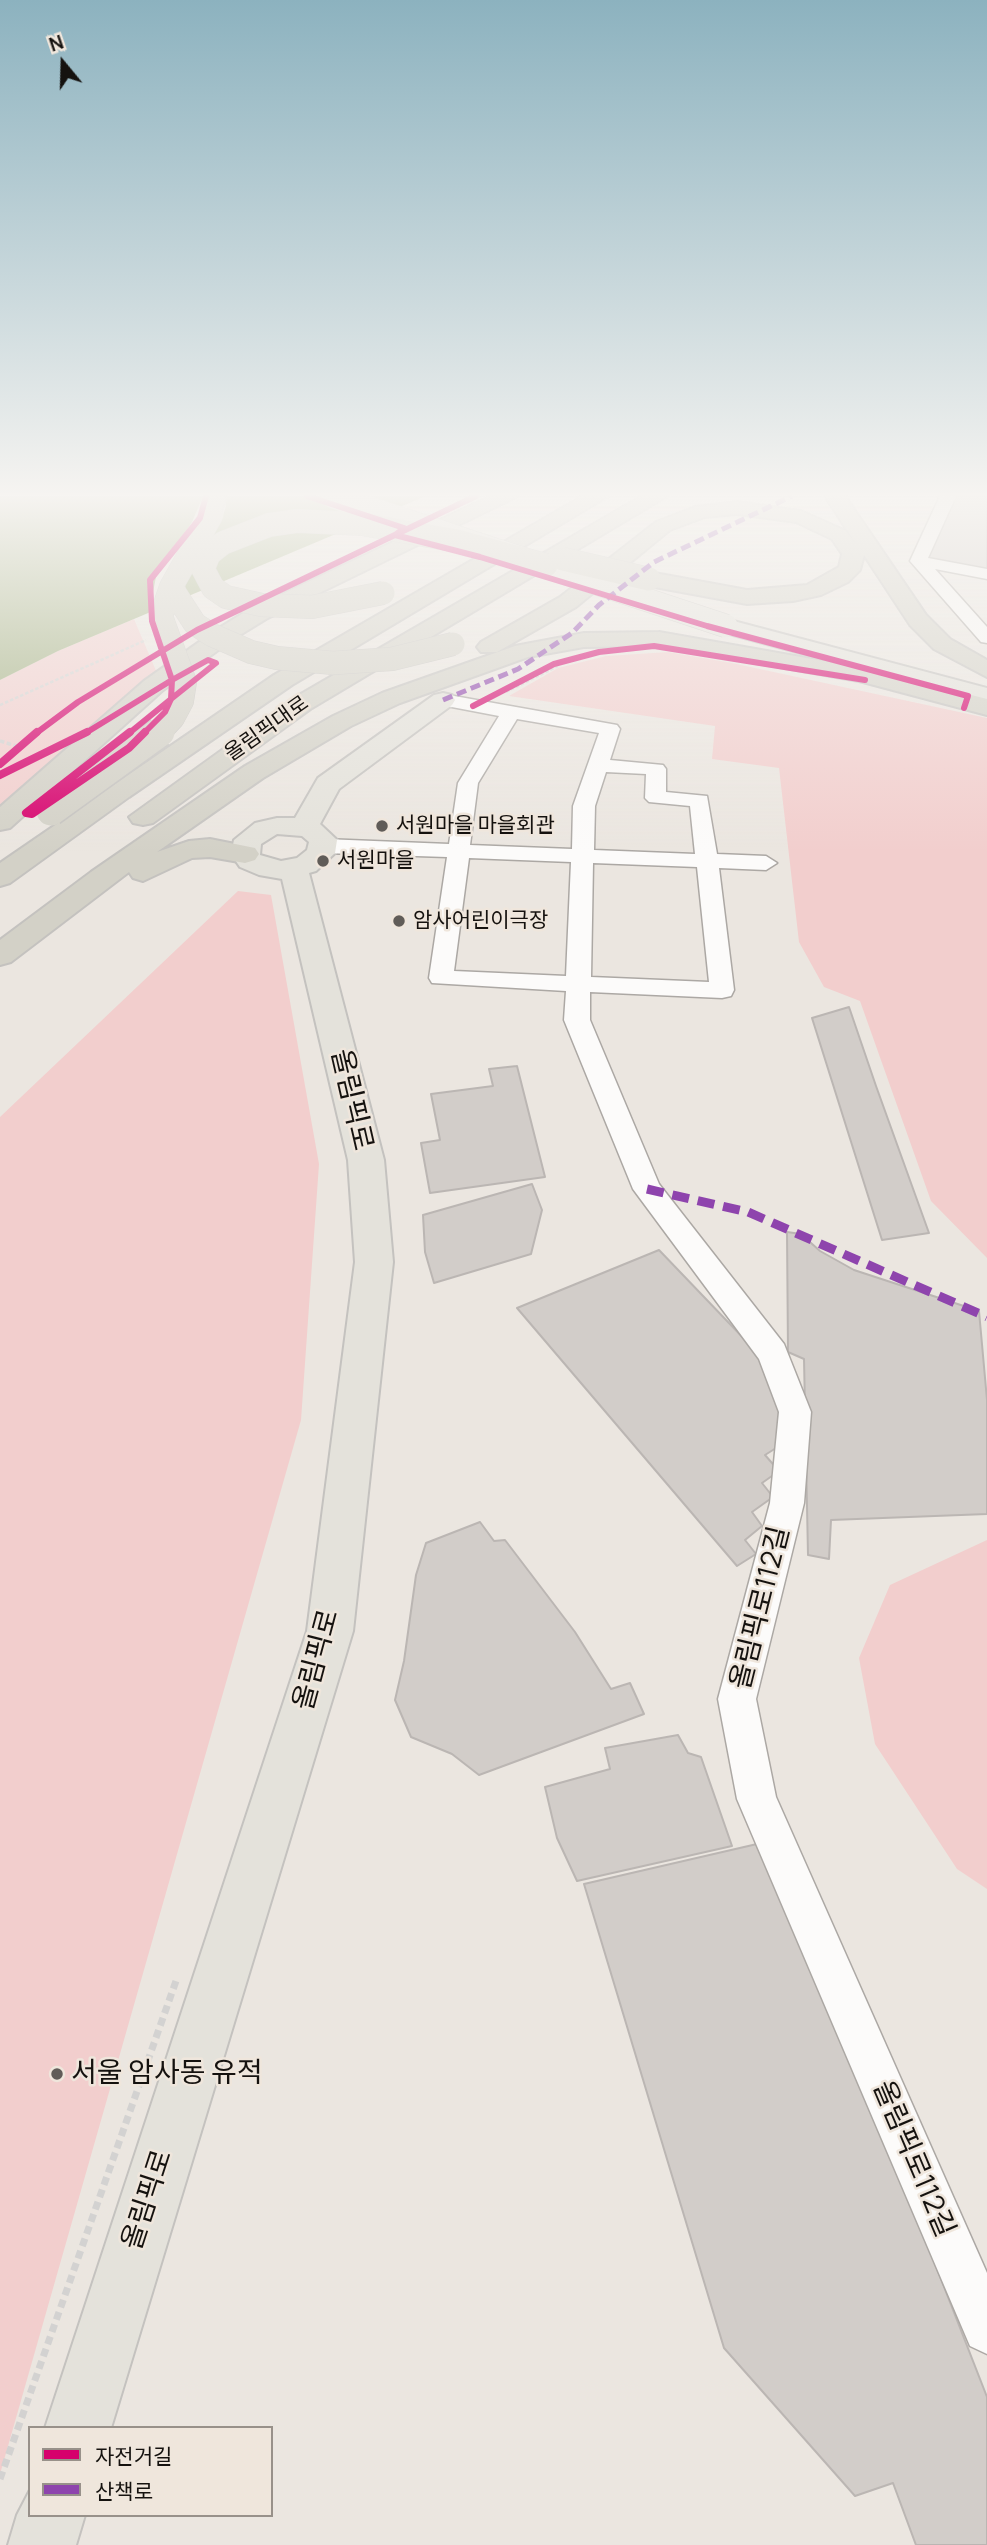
<!DOCTYPE html>
<meta charset="utf-8">
<style>
body{margin:0}
#map{position:relative;width:987px;height:2545px;overflow:hidden;background:#ebe6e0;font-family:Manrope,"Noto Sans KR",sans-serif}
canvas{display:block}
.legend{position:absolute;left:28px;top:2426px;width:245px;height:91px;box-sizing:border-box;background:#efe6dc;border:2px solid #98918a;margin:0;padding:9px 12px;list-style:none;font-size:21px;color:#15120f}
.legend li{display:flex;align-items:center;gap:14px;height:35px}
.legend b{width:35px;border:2px solid #98918a}
.north{position:absolute;left:28px;top:28px;width:70px;height:70px;-webkit-text-stroke:5px #efe6dc;paint-order:stroke;rotate:341deg;font-size:19px;font-weight:700;line-height:28px;text-align:center;color:#15120f}
.north::after{content:'';display:block;margin:auto;width:24px;height:32px;background:#15120f;clip-path:polygon(50% 0,100% 100%,50% 72%,0 100%)}
</style>
<div id="map">
<canvas width="987" height="2545"></canvas>
<ul class="legend">
<li><b style="height:9px;background:#d6006c"></b>자전거길</li>
<li><b style="height:9px;background:#8e44ad"></b>산책로</li>
</ul>
<div class="north">N</div>
</div>
<script>
const ctx = document.querySelector('canvas').getContext('2d');
ctx.lineJoin = 'round';
function fill(path, color) { ctx.fillStyle = color; ctx.fill(path, 'evenodd'); }
const toPath = rows => new Path2D(rows.map(r => 'M' + r).join(''));
function strokePath(path, color, width, dash) { ctx.strokeStyle = color; ctx.lineWidth = width; ctx.lineCap = dash ? 'butt' : 'round'; ctx.setLineDash(dash || []); ctx.stroke(path); }
function label(font, color, halo, rows, align = 'center') {
  ctx.font = font + ' Manrope,"Noto Sans KR",sans-serif'; ctx.lineWidth = 5; ctx.setLineDash([]); ctx.textBaseline = 'middle'; ctx.strokeStyle = halo; ctx.fillStyle = color; for (const [text, x, y, turn = 0] of rows) {
    ctx.save(); ctx.translate(x, y); ctx.rotate((+turn || 0) * Math.PI / 180); ctx.textAlign = isNaN(turn) ? turn : align; if (halo) ctx.strokeText(text, 0, 0); ctx.fillText(text, 0, 0); ctx.restore();
  }
}
fill(toPath([
 [134,619,157,673,128,694,0,807,0,680,58,651],
 [668,652,732,663,987,718,987,1258,931,1201,860,1001,824,987,799,942,779,768,712,759,715,726,509,696,558,668,606,656],
 [238,891,271,895,319,1164,301,1420,0,2474,0,1117],
 [987,1540,987,1889,957,1869,875,1744,859,1658,890,1585]
]), '#f2cecd');
fill(toPath([
 [0,496,426,496,58,651,0,680]
]), '#a2b082');
fill(toPath([
 [203,496,225,496,226,506,222,518,189,572,185,585,187,600,148,617,156,577,192,522]
]), '#ebe6e0');
const building = toPath([
 [954,496,987,496,987,569,926,559,954,496],
 [849,1007,876,1086,929,1233,882,1240,812,1018,849,1007],
 [517,1066,545,1177,430,1193,421,1143,440,1140,431,1094,493,1086,489,1069,517,1066],
 [532,1184,542,1210,531,1254,434,1283,425,1252,423,1215,532,1184],
 [787,1232,801,1234,820,1251,854,1270,979,1311,987,1400,987,1514,831,1520,829,1559,808,1555,804,1359,788,1352,787,1232],
 [659,1250,773,1369,784,1443,765,1455,779,1471,762,1483,773,1497,752,1512,762,1526,745,1540,756,1554,737,1566,517,1308,659,1250],
 [480,1522,494,1541,505,1540,575,1632,611,1689,630,1683,644,1714,479,1775,452,1754,411,1737,395,1700,404,1661,416,1575,426,1543,480,1522],
 [678,1735,688,1753,701,1757,732,1846,577,1881,557,1838,545,1787,610,1769,605,1748,678,1735],
 [770,1841,987,2397,987,2545,916,2545,893,2483,855,2496,724,2348,584,1884,770,1841]
]);
fill(building, '#d2cdc9');
strokePath(building, '#bbb6b3', 2);
const minor = toPath([
 [940,496,956,496,928,558,987,569,987,579,935,569,987,627,987,643,981,642,910,561,940,496],
 [443,694,617,725,620,729,610,760,663,765,666,769,666,792,707,796,717,854,766,856,777,863,766,870,719,868,734,990,731,996,722,998,590,992,590,1020,659,1184,784,1344,811,1412,804,1503,756,1699,776,1797,987,2273,987,2354,970,2346,737,1799,718,1699,770,1503,779,1412,759,1359,633,1189,564,1020,566,991,432,983,429,978,447,857,324,853,313,846,324,839,449,844,458,783,499,716,436,704,433,700,436,696,443,694],
 [517,719,599,733,573,806,572,849,470,845,478,783,517,719],
 [606,772,646,774,645,798,649,802,690,806,695,854,594,850,595,806,606,772],
 [469,858,571,862,566,976,454,971,469,858],
 [593,863,697,867,709,982,591,977,593,863]
]);
const major = toPath([
 [726,619,987,688,987,703,718,631,714,626,718,621,726,619],
 [443,693,452,695,455,700,452,705,339,789,320,824,337,840,335,853,316,871,309,873,384,1160,393,1262,353,1631,111,2428,45,2428,307,1631,355,1262,348,1160,282,879,259,875,240,867,231,854,234,840,255,823,277,818,295,818,318,778,434,695,443,693],
 [277,834,302,836,309,842,307,850,297,858,281,861,260,855,261,844,277,834],
 [30,2490,30,2515,85,2515,76,2545,8,2545,17,2515,30,2490]
]);
const highway = toPath([
 [206,496,226,496,219,518,212,520,202,514,206,496],
 [491,496,518,496,266,619,235,638,162,691,10,828,0,830,0,807,144,681,219,628,250,609,491,496],
 [583,496,608,496,292,685,129,797,10,883,0,886,0,863,274,675,583,496],
 [642,496,667,496,312,708,153,823,143,825,133,823,129,817,294,698,642,496],
 [825,496,845,496,926,615,950,639,987,660,987,677,934,649,910,625,864,555,860,570,848,582,821,595,793,601,747,604,649,586,638,579,649,572,747,590,807,585,839,567,842,554,832,539,796,522,737,514,705,517,670,530,576,607,497,652,481,652,477,647,481,642,560,597,656,522,695,507,737,502,801,511,846,531,856,544,825,496],
 [659,632,869,669,987,699,987,715,859,681,659,646,584,647,528,657,400,703,351,726,263,778,157,852,189,841,210,839,255,848,259,854,255,860,245,863,210,857,192,858,143,881,133,878,129,872,11,962,0,965,0,940,91,872,245,766,333,716,382,693,515,646,584,633,659,632]
]);
strokePath(minor, '#aca8a4', 3);
strokePath(major, '#c4c2bf', 4);
strokePath(highway, '#c4c2bf', 4);
strokePath(toPath([
 [506,692,558,666],
 [0,705,146,640]
]), '#d3d2d1', 2.5, [3.5, 2]);
strokePath(toPath([
 [0,741,20,747]
]), '#d3d2d1', 3.5, [4.5, 2.5]);
strokePath(toPath([
 [0,2479,176,1981]
]), '#d3d2d1', 7, [8, 5]);
fill(minor, '#fcfbfa');
fill(major, '#e4e2db');
fill(highway, '#d3d1c7');
const majorBridge = toPath([
 [332,496,726,626]
]);
const highwayBridgeFar1 = toPath([
 [212,514,171,587,195,624,212,635,251,652,277,658,333,663,392,659,453,644],
 [563,559,649,579],
 [383,593,312,607,262,605,226,597,213,588,203,569,209,554,223,543,269,525,297,521,362,524,457,541,546,565],
 [158,734,173,718,182,701,185,682,161,616,171,587]
]);
const highwayBridge = toPath([
 [51,811,160,732]
]);
strokePath(majorBridge, '#c4c2bf', 24, []);
strokePath(highwayBridgeFar1, '#c4c2bf', 24, []);
strokePath(highwayBridge, '#c4c2bf', 32, []);
strokePath(majorBridge, '#e4e2db', 23);
strokePath(highwayBridgeFar1, '#d3d1c7', 23);
strokePath(highwayBridge, '#d3d1c7', 29);
strokePath(toPath([
 [443,700,518,669,572,633,599,605,654,562,792,496]
]), '#8e44ad', 5, [10, 5]);
strokePath(toPath([
 [647,1189,748,1212,987,1317]
]), '#8e44ad', 9, [17, 9]);
strokePath(toPath([
 [307,496,404,528,395,535,480,557,707,626,968,696,964,708],
 [172,680,152,621,150,580,200,518,206,496],
 [171,699,172,680],
 [171,699,216,663,208,660,172,680],
 [473,706,554,664,599,652,654,646,865,680],
 [35,734,78,702,197,630,476,496],
 [84,734,172,680],
 [128,734,171,699],
 [143,734,165,712,171,699]
]), '#d6006c', 6);
strokePath(toPath([
 [130,732,26,813,32,814,129,748,145,732],
 [0,764,37,732],
 [0,775,87,732]
]), '#d6006c', 8);
const sky = ctx.createLinearGradient(0, 0, 0, 853);
sky.addColorStop(0, '#8cb2bf');
sky.addColorStop(0.58, '#f6f4f1');
sky.addColorStop(1, '#f6f4f100');
ctx.fillStyle = sky;
ctx.fillRect(0, 0, 987, 853);
for (const [x, y, r, color] of [
 [382,826,7,"#605c58"],
 [323,861,7,"#605c58"],
 [399,921,7,"#605c58"],
 [57,2074,7,"#605c58"]
]) { const dot = new Path2D(); dot.arc(x, y, r, 0, 2 * Math.PI); ctx.fillStyle = color; ctx.fill(dot); strokePath(dot, '#efe6dc', 2.5); }
label('21px', '#15120f', '#efe6dc', [
 ["올림픽대로",267,729,-35]
]);
label('21px', '#15120f', '#efe6dc', [
 ["서원마을 마을회관",396,826],
 ["서원마을",337,861],
 ["암사어린이극장",413,921]
], 'left');
label('28px', '#15120f', '#efe6dc', [
 ["올림픽로",351,1100,77],
 ["올림픽로112길",761,1608,-76],
 ["올림픽로",317,1660,-75],
 ["올림픽로112길",913,2159,67],
 ["올림픽로",148,2200,-72]
]);
label('28px', '#15120f', '#efe6dc', [
 ["서울 암사동 유적",71,2074]
], 'left');
</script>
